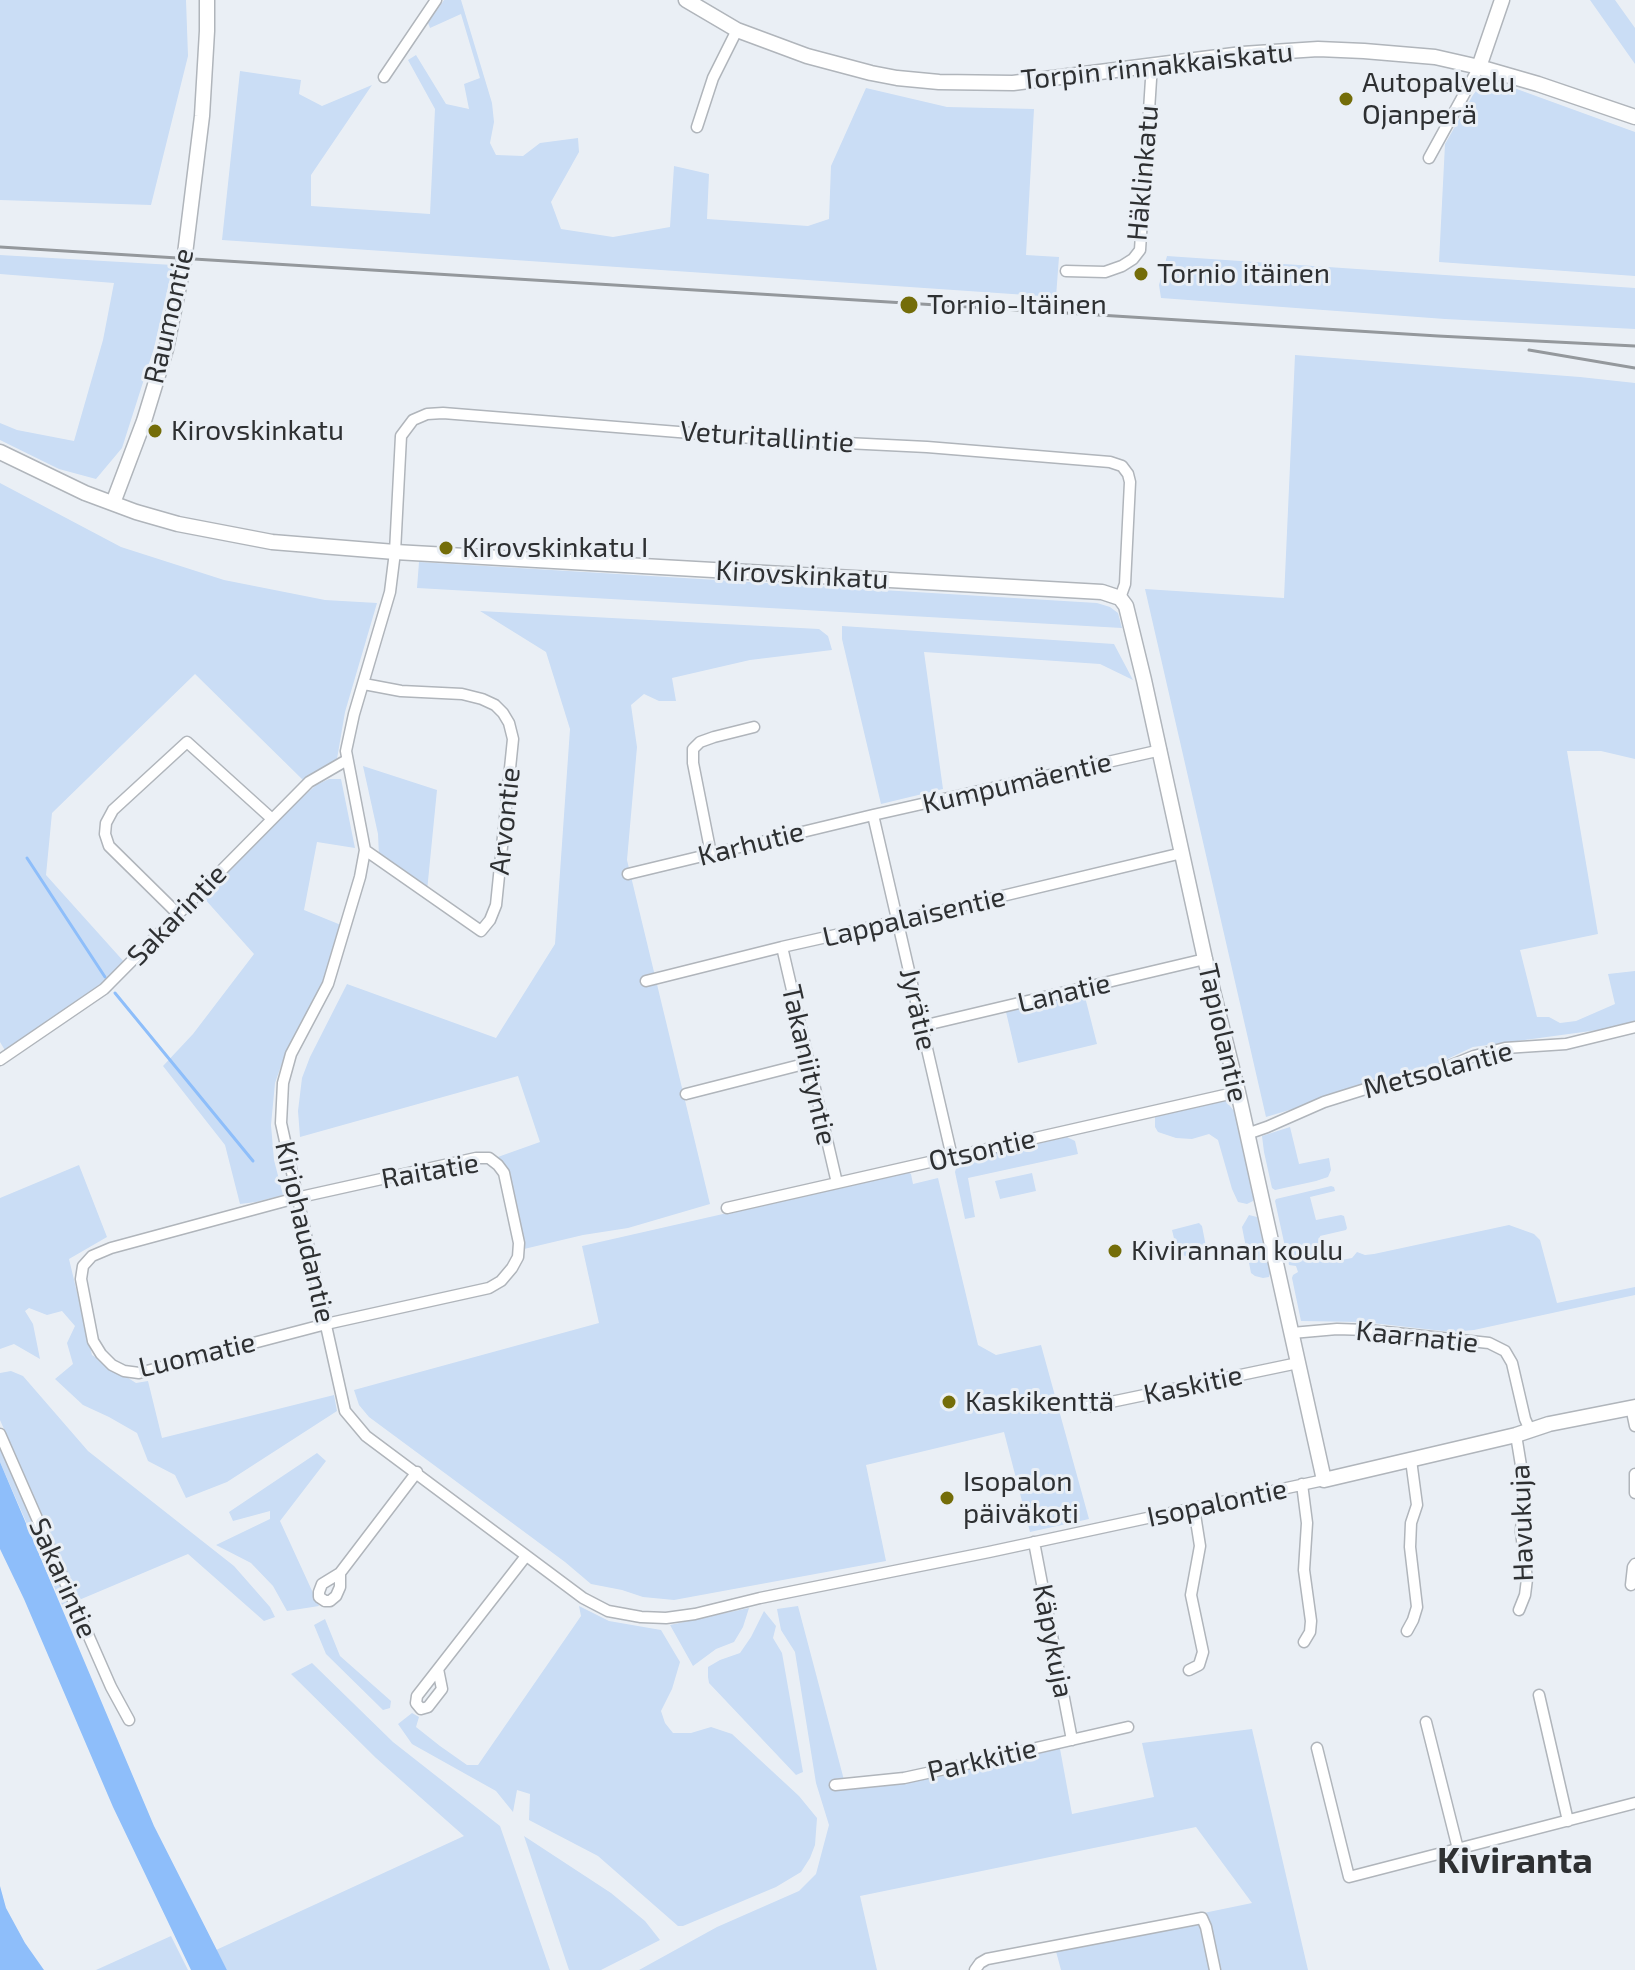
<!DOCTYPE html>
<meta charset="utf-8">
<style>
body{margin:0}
canvas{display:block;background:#eaeff5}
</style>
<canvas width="1635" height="1970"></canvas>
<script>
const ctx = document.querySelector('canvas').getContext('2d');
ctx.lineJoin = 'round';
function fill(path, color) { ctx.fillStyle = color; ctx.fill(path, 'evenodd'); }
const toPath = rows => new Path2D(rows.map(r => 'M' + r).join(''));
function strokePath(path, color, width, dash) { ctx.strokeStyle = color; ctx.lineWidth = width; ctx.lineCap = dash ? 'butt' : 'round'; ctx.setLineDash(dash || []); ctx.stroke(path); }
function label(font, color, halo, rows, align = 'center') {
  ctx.font = font + ' "Exo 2",sans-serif'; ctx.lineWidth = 6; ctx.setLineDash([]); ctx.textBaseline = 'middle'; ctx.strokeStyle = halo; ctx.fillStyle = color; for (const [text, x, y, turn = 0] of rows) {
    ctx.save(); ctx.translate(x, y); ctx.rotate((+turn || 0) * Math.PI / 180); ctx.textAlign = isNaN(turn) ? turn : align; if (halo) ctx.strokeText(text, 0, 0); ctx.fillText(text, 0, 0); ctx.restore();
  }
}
fill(toPath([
 [0,0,186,0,188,56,151,205,0,200],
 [444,0,461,0,492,103,494,122,490,143,496,155,523,156,540,143,578,138,579,152,551,202,561,229,613,237,670,227,674,166,709,174,707,219,808,226,829,219,831,166,866,88,947,107,1034,109,1026,255,1059,257,1056,297,222,240,240,71,301,80,299,94,322,106,372,85,311,175,311,206,430,214,435,109,408,60,416,55,446,104,469,109,464,84,480,78,461,14,430,28,428,23],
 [1590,0,1615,0,1635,28,1635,64],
 [1488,83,1503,84,1635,132,1635,276,1439,262,1445,144,1473,95,1479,87],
 [0,255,173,265,154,348,122,448,96,479,59,469,0,440,0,423,17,430,74,441,103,340,114,283,0,274],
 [1167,256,1635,288,1635,329,1445,319,1161,298,1159,285],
 [1295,355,1580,377,1635,383,1635,759,1601,751,1567,751,1598,934,1520,950,1537,1017,1549,1017,1560,1023,1576,1021,1615,1004,1608,974,1635,971,1635,1025,1473,1047,1426,1069,1266,1117,1145,589,1284,598],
 [0,483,121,547,224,580,325,600,377,603,345,712,337,759,338,764,327,766,304,781,195,674,52,813,46,875,126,964,96,994,6,1052,0,1042],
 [419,562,1097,603,1110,607,1118,613,1122,628,417,588],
 [480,611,819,629,828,636,832,650,750,660,672,678,676,701,659,701,644,694,631,705,637,747,627,860,710,1204,628,1228,583,1235,524,1249,507,1173,495,1158,540,1142,518,1076,300,1137,298,1111,302,1078,310,1057,347,984,496,1038,555,944,570,729,546,652],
 [842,626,1114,644,1133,680,1100,664,924,652,943,789,881,804,842,639],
 [363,766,437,790,427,891,379,856,378,834],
 [329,779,341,779,355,848,317,842,304,910,341,925,323,982,286,1052,275,1083,271,1125,274,1160,283,1195,256,1202,240,1204,225,1145,163,1066,193,1034,254,954,203,897,283,815,316,785],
 [1084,993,1097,1044,1018,1063,1006,1012],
 [1225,1100,1235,1112,1253,1197,1253,1201,1247,1204,1238,1202,1232,1189,1218,1140,1209,1134,1192,1139,1176,1138,1158,1132,1155,1127,1155,1117,1161,1115],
 [1290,1127,1299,1164,1329,1158,1331,1170,1328,1177,1316,1181,1275,1190,1272,1188,1264,1152,1262,1136],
 [1067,1137,1075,1141,1078,1154,968,1178,975,1217,965,1219,955,1172,957,1165,971,1159],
 [79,1165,107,1237,69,1259,92,1355,136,1383,148,1381,162,1438,334,1395,337,1411,227,1482,186,1498,175,1475,148,1461,137,1433,109,1417,83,1405,55,1379,73,1364,67,1343,75,1326,62,1311,47,1315,29,1308,25,1311,33,1324,40,1359,14,1344,0,1349,0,1198],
 [908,1172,911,1174,913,1184,938,1178,978,1345,996,1355,1041,1345,1089,1519,1030,1532,1004,1432,866,1465,886,1561,674,1600,643,1597,622,1590,591,1584,565,1562,369,1417,359,1405,354,1390,599,1323,582,1246],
 [1032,1173,1036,1191,1000,1199,995,1181],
 [1331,1186,1334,1187,1335,1191,1310,1197,1316,1220,1341,1215,1344,1216,1347,1228,1346,1230,1320,1236,1326,1263,1352,1258,1357,1252,1365,1255,1374,1254,1509,1225,1534,1234,1540,1240,1557,1303,1635,1287,1635,1295,1474,1330,1452,1332,1363,1322,1301,1321,1292,1278,1293,1275,1298,1272,1296,1266,1289,1265,1275,1201,1276,1199],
 [1249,1215,1257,1217,1270,1273,1269,1277,1263,1278,1255,1276,1251,1273,1242,1227],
 [1199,1223,1202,1226,1207,1252,1187,1256,1178,1255,1172,1230],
 [11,1371,23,1376,88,1451,234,1566,270,1607,275,1617,264,1621,188,1554,79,1600,0,1420,0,1373],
 [0,1443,68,1604,63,1607,0,1462],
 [317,1453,326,1461,280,1521,319,1606,287,1611,273,1586,251,1563,216,1545,270,1519,270,1511,233,1521,229,1512],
 [579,1606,609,1621,661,1630,680,1662,672,1689,661,1711,665,1723,673,1733,691,1733,711,1727,732,1734,799,1796,817,1818,815,1845,810,1858,801,1872,776,1887,683,1926,678,1926,598,1856,529,1820,530,1794,517,1790,513,1812,496,1791,412,1744,398,1724,412,1713,419,1717,416,1727,440,1746,467,1765,478,1765,581,1616],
 [798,1606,844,1780,924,1769,1058,1738,1072,1814,1154,1797,1142,1743,1252,1729,1308,1970,1061,1970,1054,1944,1252,1903,1196,1827,860,1896,877,1970,639,1970,717,1927,799,1891,816,1874,829,1825,816,1783,795,1652,781,1630,777,1609],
 [749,1608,743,1627,734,1642,716,1649,693,1666,670,1625],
 [764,1611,776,1626,773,1638,782,1653,803,1772,796,1775,709,1683,708,1677,708,1667,720,1660,740,1653,751,1637],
 [325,1619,340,1656,391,1701,390,1708,383,1710,326,1654,314,1625],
 [312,1663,393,1742,500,1826,550,1970,227,1970,216,1950,464,1836,376,1758,291,1674],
 [524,1836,611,1893,645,1921,660,1940,601,1970,569,1970],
 [171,1936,188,1970,96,1970]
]), '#caddf5');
fill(toPath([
 [0,1462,154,1826,227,1970,191,1970,113,1807,24,1599,0,1549],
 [0,1886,6,1908,25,1943,44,1970,0,1970]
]), '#8ebefa');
strokePath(toPath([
 [27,858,105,977],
 [115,993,253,1161]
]), '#8ebefa', 3);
const street = toPath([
 [384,77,436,0],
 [697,127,713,78,737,30],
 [1429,158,1479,67],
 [1066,271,1105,272,1122,266,1133,259,1140,250,1152,64],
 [1120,598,1125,584,1130,482,1128,474,1122,466,1110,462,927,447,765,439,443,413,427,414,413,420,401,436,395,552,390,592,354,714,346,751,365,850,360,877,328,984,291,1054,283,1083,281,1123,345,1411,366,1436,583,1598,608,1611,641,1617,666,1618,695,1614,760,1598,989,1552,1324,1480],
 [364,684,401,691,462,694,482,699,495,705,503,713,509,723,513,739,496,905,490,920,481,931,365,850],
 [873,815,952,1157],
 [711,854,693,763,693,749,700,742,714,737,754,727],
 [628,874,873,815,1161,750],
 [178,914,109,846,105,834,106,823,113,810,187,742,271,818],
 [782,947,837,1183],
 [646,981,782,947,898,921,1182,853],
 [922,1026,1205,959],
 [0,1060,104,989,309,782,347,760],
 [686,1094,808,1063],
 [1247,1134,1267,1127,1324,1102,1375,1086,1396,1085,1415,1080,1474,1056,1505,1048,1566,1044,1635,1027],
 [476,1158,489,1158,498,1165,504,1173,519,1243,518,1257,512,1268,501,1281,489,1288,326,1324,139,1373,124,1371,112,1365,101,1354,93,1341,81,1279,83,1266,92,1256,111,1248,296,1198,476,1158],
 [727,1208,1238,1092],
 [1292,1333,1337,1329,1367,1330,1489,1343,1505,1351,1512,1363,1525,1419,1530,1430],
 [1087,1407,1298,1363],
 [1631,1407,1635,1426],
 [0,1434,111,1687,129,1720],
 [1516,1435,1524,1484,1521,1532,1527,1579,1525,1595,1519,1610],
 [1635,1474,1635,1493],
 [1302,1484,1307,1523,1304,1570,1311,1621,1310,1632,1304,1642],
 [1034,1542,1072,1740],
 [340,1573,340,1587,336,1596,330,1601,325,1601,319,1597,319,1592,322,1584,340,1573,417,1472],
 [1631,1585,1633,1567,1635,1564],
 [1407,1631,1413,1620,1417,1607,1410,1547,1411,1523,1417,1505,1411,1460],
 [438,1669,442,1689,428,1707,421,1709,416,1703,417,1696,526,1556],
 [1189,1670,1199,1665,1203,1652,1191,1595,1200,1546,1194,1508],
 [1539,1695,1568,1821],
 [1426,1722,1458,1849],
 [1317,1748,1349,1877,1635,1803],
 [835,1785,904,1778,927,1773,1128,1727],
 [975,1970,980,1963,987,1959,1202,1918,1206,1927,1215,1970]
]);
const secondary = toPath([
 [686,0,737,30,807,56,871,73,897,78,939,82,1013,83,1242,54,1318,49,1364,51,1435,57,1479,67,1538,84,1635,117],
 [1479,67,1502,0],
 [0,452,85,493,136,512,178,524,272,542,395,552,1102,592,1120,598,1126,606,1144,680,1205,959,1238,1092,1324,1480,1516,1435,1549,1424,1635,1407],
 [113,503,144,421,166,349,184,262,202,116,207,31,207,0]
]);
strokePath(street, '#b0b5bb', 13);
strokePath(secondary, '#b0b5bb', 17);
strokePath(street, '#fff', 10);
strokePath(secondary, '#fff', 14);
strokePath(toPath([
 [0,247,1438,336,1635,346],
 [1529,350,1635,368]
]), '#94989c', 3);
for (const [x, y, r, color] of [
 [1346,99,8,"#746d09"],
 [1141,274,8,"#746d09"],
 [909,305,10,"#746d09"],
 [155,431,8,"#746d09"],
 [446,548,8,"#746d09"],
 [1115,1251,8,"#746d09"],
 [949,1402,8,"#746d09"],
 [947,1498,8,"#746d09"]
]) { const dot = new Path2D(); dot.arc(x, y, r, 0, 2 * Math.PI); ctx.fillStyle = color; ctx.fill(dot); strokePath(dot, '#eaeff5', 3); }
label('28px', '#2e3032', '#eaeff5', [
 ["Torpin rinnakkaiskatu",1157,66,-6],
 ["Häklinkatu",1143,173,-85],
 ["Raumontie",169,316,-77],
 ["Veturitallintie",767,437,4],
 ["Kirovskinkatu",802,575,3],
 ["Kumpumäentie",1017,783,-13],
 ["Arvontie",505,821,-84],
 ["Karhutie",751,844,-14],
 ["Sakarintie",177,915,-46],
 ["Lappalaisentie",914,917,-13],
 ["Lanatie",1064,993,-13],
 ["Jyrätie",918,1009,77],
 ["Tapiolantie",1223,1033,77],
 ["Takaniityntie",809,1065,77],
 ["Metsolantie",1438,1070,-15],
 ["Otsontie",982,1150,-13],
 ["Raitatie",430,1171,-10],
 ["Kirjohaudantie",305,1232,77],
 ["Kaarnatie",1417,1337,6],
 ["Luomatie",197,1355,-13],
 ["Kaskitie",1193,1385,-12],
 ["Isopalontie",1217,1503,-12],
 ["Havukuja",1522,1523,-92],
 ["Sakarintie",63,1578,66],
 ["Käpykuja",1053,1641,79],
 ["Parkkitie",982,1760,-13]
]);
label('28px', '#2e3032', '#eaeff5', [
 ["Autopalvelu",1362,83],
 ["Ojanperä",1362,115],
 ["Tornio itäinen",1157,274],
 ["Tornio-Itäinen",927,305],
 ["Kirovskinkatu",171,431],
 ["Kirovskinkatu I",462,548],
 ["Kivirannan koulu",1131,1251],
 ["Kaskikenttä",965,1402],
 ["Isopalon",963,1482],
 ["päiväkoti",963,1514]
], 'left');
label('bold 36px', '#2e3032', '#eaeff5', [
 ["Kiviranta",1515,1861]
]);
</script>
